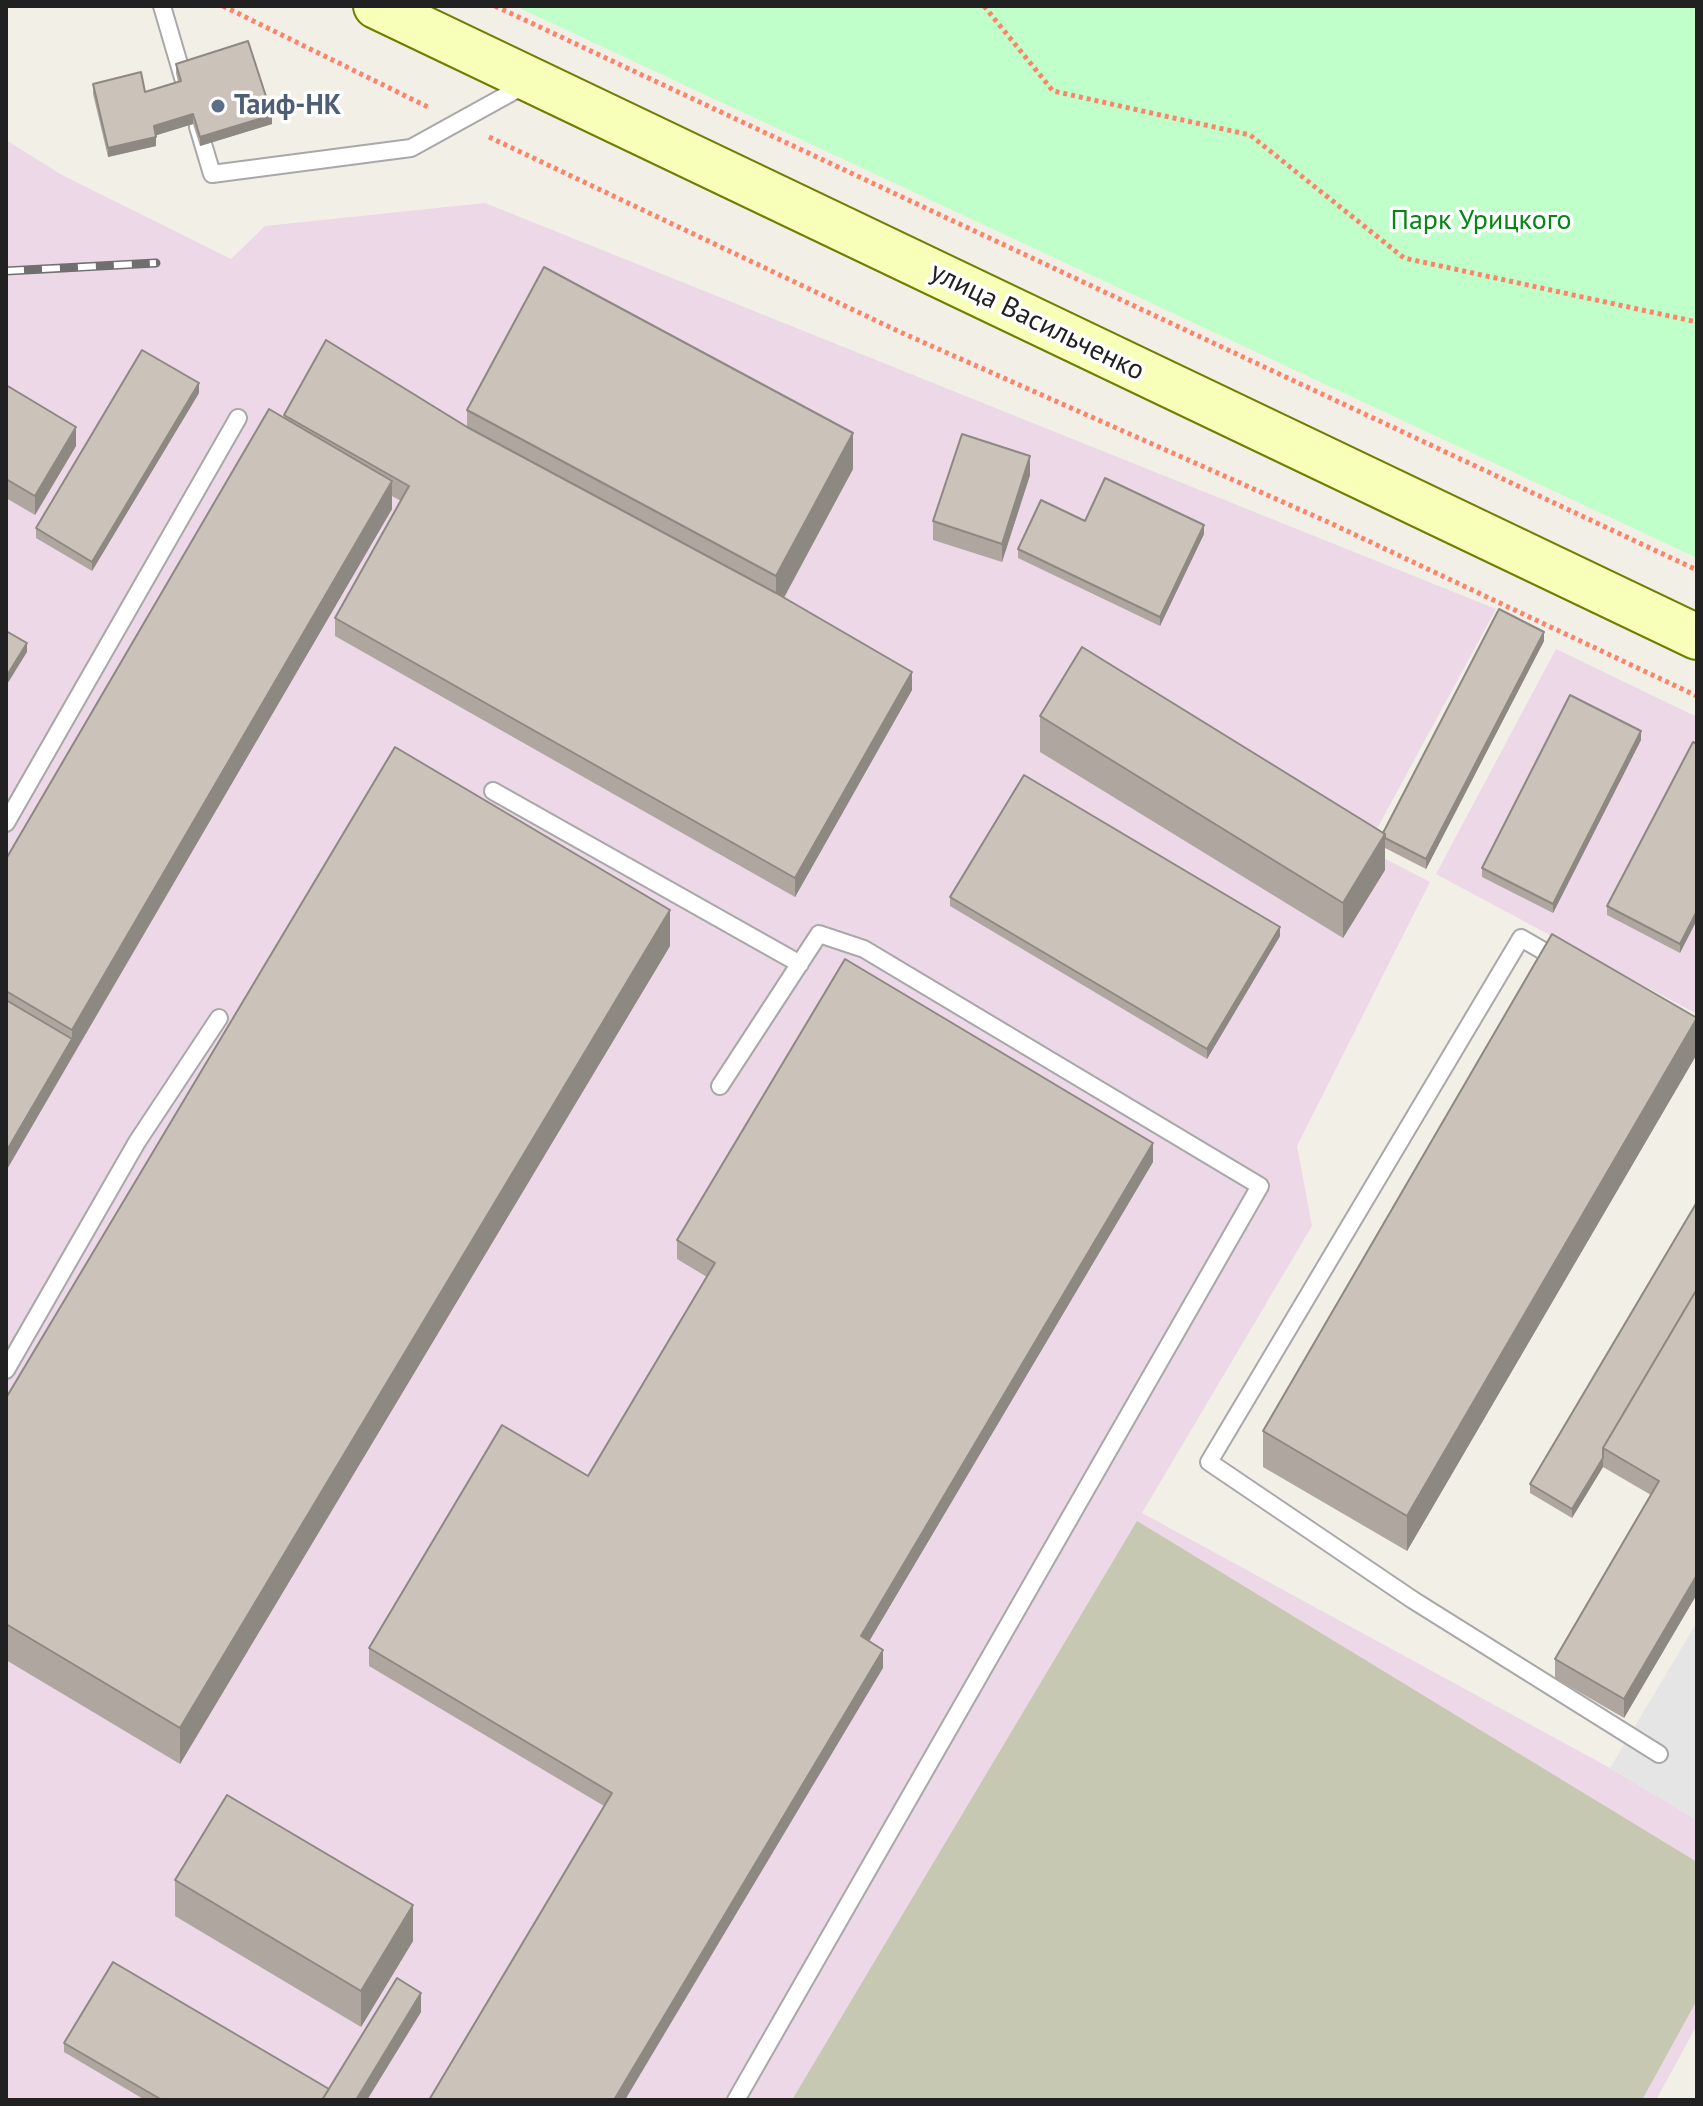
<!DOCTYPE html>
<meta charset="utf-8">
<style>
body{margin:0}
#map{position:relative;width:1703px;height:2106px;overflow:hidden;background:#f2efe7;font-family:"PT Sans",sans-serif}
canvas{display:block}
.frame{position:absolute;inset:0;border:8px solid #212121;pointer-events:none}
</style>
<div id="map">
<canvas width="1703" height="2106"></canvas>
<div class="frame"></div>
</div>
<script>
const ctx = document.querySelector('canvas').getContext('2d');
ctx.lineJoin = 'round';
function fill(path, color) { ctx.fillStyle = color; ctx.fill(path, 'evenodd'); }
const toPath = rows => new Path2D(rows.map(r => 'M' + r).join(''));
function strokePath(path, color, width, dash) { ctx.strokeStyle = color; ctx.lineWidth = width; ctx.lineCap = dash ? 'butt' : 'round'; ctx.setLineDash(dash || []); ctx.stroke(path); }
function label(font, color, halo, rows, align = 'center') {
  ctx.font = font + ' "PT Sans",sans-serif'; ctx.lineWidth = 7; ctx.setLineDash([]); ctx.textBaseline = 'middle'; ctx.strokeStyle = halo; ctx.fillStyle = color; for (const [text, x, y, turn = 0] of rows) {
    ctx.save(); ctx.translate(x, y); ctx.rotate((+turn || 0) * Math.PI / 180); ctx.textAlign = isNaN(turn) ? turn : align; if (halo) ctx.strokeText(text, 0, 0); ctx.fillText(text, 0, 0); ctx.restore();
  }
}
fill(toPath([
 [6,140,62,175,231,259,265,226,485,203,1496,609,1366,849,1430,882,1297,1146,1312,1226,1142,1513,1610,1768,1697,1820,1697,2025,1656,2100,6,2100],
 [1556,649,1697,717,1697,1014,1436,874]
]), '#ecd8e7');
fill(toPath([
 [1137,1521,1697,1862,1697,2000,1642,2100,792,2100]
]), '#c7c8b1');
fill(toPath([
 [515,6,1697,6,1697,558]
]), '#c1ffca');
fill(toPath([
 [1697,1622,1697,1820,1610,1768]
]), '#e5e5e5');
const service = toPath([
 [162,6,184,81],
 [198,127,212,174,411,148,525,85],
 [493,791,800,964],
 [6,823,238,418],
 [1559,960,1521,938,1209,1462,1413,1600,1659,1754],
 [720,1086,819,934,864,949,1260,1186,736,2100],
 [6,1370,137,1142,219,1018]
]);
const secondary = toPath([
 [376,6,1697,637]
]);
strokePath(service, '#a8a8a8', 20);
strokePath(secondary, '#6a8000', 48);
strokePath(toPath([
 [223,6,430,108],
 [495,6,1697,570],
 [984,6,1053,91,1250,135,1404,258,1697,322],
 [489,137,900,332,1328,522,1697,696]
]), '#ff836b', 5, [4, 4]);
strokePath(service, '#fff', 16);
strokePath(secondary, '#f7ffb8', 44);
const rail = toPath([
 [6,271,156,263]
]);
strokePath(rail, '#6f6f6f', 9);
strokePath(rail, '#fff', 6, [18]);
fill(toPath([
 [176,64,272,124,200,146,193,124,156,135,156,146,108,157,93,94,93,84,145,92,178,82,176,73],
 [6,385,76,446,35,515,6,498],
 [199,393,92,571,36,538,36,528],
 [467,410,853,469,784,598,912,690,795,897,335,636,335,618,401,501,392,496,392,509,6,1171,6,859,284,418,284,415,467,427],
 [1030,475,1002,562,933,540,933,521],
 [1085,521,1204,534,1160,626,1018,558,1018,549],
 [1544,641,1426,869,1385,848,1385,870,1343,938,1040,752,1040,716,1383,833],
 [1641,740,1553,913,1482,877,1482,868],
 [1697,744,1680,953,1607,915,1607,906],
 [950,897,1280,936,1207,1059,950,906],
 [670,946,180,1764,6,1660,6,1398],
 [1697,1054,1407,1551,1263,1467,1263,1431],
 [1153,1162,869,1641,883,1668,604,1806,369,1666,369,1648,588,1476,707,1277,677,1259,677,1240],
 [1697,1202,1697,1594,1624,1718,1555,1678,1555,1659,1651,1495,1603,1467,1572,1518,1530,1493,1530,1484],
 [175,1880,413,1941,361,2027,175,1916],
 [421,2012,367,2100,145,2100,64,2052,64,2043,329,2089]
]), '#afa79f');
fill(toPath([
 [193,114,193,124,154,136,154,126],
 [272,115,272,124,200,146,200,137],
 [156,137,156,146,108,157,108,148],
 [199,383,199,393,92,571,92,562],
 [76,427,76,446,35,515,35,496],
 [853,433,853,469,776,612,776,576],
 [1030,456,1030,475,1002,562,1002,544],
 [392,481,392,509,72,1057,72,1030],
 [1204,525,1204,534,1160,626,1160,617],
 [1544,632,1544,641,1426,869,1426,859],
 [27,643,27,652,6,686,6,677],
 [912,672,912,690,795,897,795,878],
 [1641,731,1641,740,1553,913,1553,904],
 [1385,834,1385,870,1343,938,1343,903],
 [670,910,670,946,180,1764,180,1728],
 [1697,911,1697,920,1680,953,1680,944],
 [1280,927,1280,936,1207,1059,1207,1049],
 [1697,1018,1697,1054,1407,1551,1407,1516],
 [72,1039,72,1057,6,1171,6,1152],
 [1153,1143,1153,1162,861,1655,861,1636],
 [1603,1458,1603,1467,1572,1518,1572,1509],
 [1697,1575,1697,1594,1624,1718,1624,1699],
 [883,1650,883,1668,625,2100,614,2100],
 [413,1905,413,1941,361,2027,361,1991],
 [421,1993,421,2012,367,2100,356,2100]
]), '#8e8882');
const building = toPath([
 [248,41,272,115,200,137,193,114,154,126,156,137,108,148,93,84,141,72,145,92,181,81,176,64,248,41],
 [544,267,853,433,776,576,467,410,544,267],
 [326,340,467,427,776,593,912,672,795,878,335,618,409,486,284,415,326,340],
 [142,350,199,383,92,562,36,528,142,350],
 [6,385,76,427,35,496,6,479,6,385],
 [269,409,392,481,72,1030,6,991,6,859,269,409],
 [962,434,1030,456,1002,544,933,521,962,434],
 [1105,478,1204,525,1160,617,1018,549,1041,500,1085,521,1105,478],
 [1499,609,1544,632,1426,859,1385,838,1385,834,1383,833,1499,609],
 [6,631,27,643,6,677,6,631],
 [1082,647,1385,834,1343,903,1040,716,1082,647],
 [1570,695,1641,731,1553,904,1482,868,1570,695],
 [1693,742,1697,744,1697,911,1680,944,1607,906,1693,742],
 [395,747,670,910,180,1728,6,1624,6,1398,395,747],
 [1024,775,1280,927,1207,1049,950,897,1024,775],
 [1552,934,1697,1018,1407,1516,1263,1431,1552,934],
 [845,959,1153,1143,861,1636,883,1650,614,2100,429,2100,612,1793,369,1648,502,1425,588,1476,715,1263,677,1240,845,959],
 [6,1000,72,1039,6,1152,6,1000],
 [1697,1202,1697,1289,1603,1448,1603,1458,1572,1509,1530,1484,1697,1202],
 [1697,1289,1697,1575,1624,1699,1555,1659,1659,1481,1603,1448,1697,1289],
 [227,1795,413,1905,361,1991,175,1880,227,1795],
 [113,1962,329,2089,322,2100,162,2100,64,2043,113,1962],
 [397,1978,421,1993,356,2100,322,2100,397,1978]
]);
fill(building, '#cbc2b9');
strokePath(building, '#8e8882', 2);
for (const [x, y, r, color] of [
 [218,106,8,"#5c6f8a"]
]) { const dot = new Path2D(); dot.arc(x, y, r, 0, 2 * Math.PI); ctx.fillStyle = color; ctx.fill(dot); strokePath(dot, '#fff', 3); }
label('bold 28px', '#4e5e75', '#fff', [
 ["Таиф-НК",234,106]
], 'left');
label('28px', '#028715', '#fff', [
 ["Парк Урицкого",1481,221]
]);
label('28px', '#212121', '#fff', [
 ["улица Васильченко",1037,322,26]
]);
</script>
